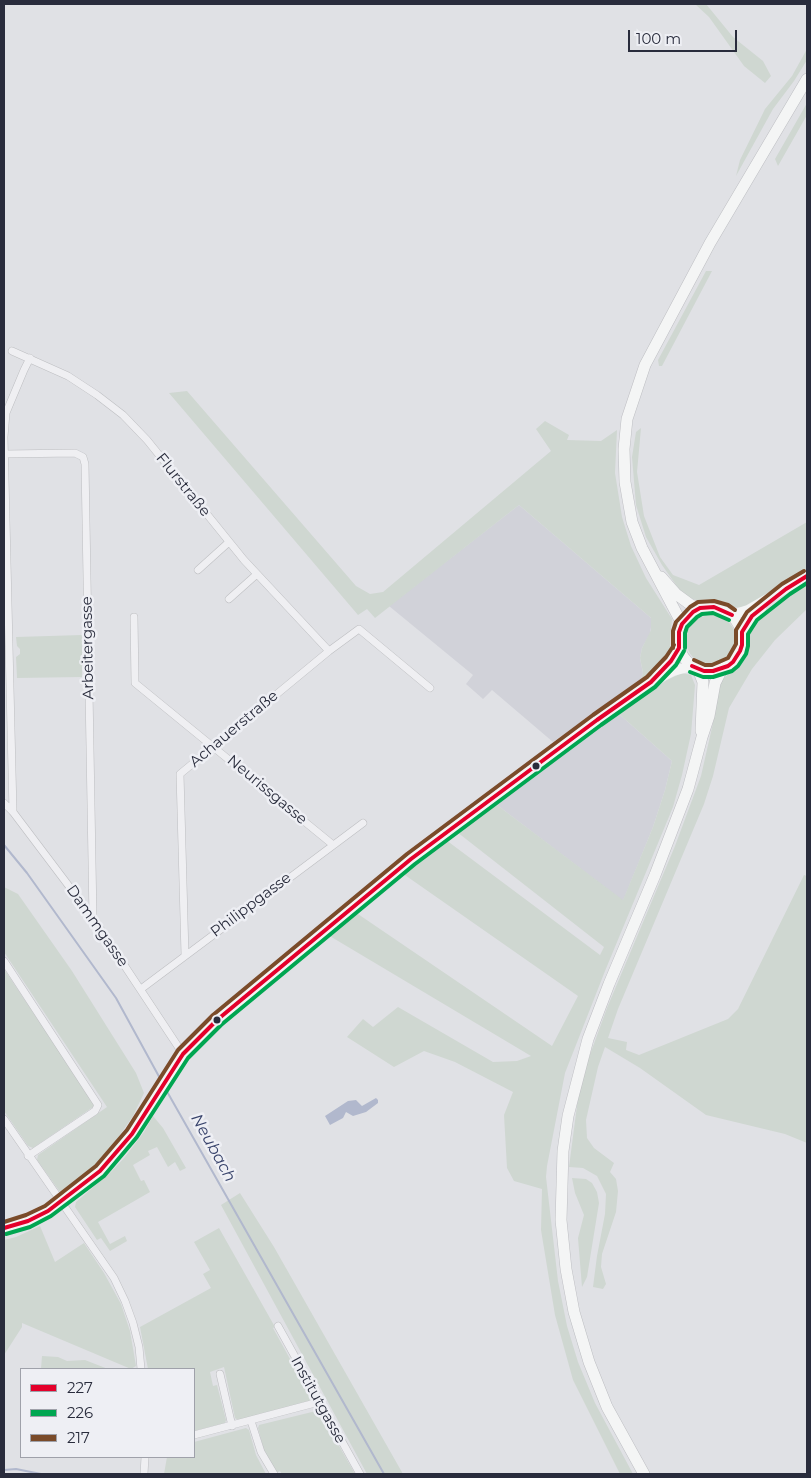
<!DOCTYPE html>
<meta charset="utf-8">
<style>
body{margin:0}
#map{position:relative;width:811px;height:1478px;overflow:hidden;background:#e0e1e5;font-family:Montserrat,sans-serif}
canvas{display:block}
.frame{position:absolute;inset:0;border:5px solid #292c3c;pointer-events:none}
.legend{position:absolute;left:20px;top:1368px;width:175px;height:90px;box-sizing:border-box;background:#eeeff4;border:1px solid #9fa1aa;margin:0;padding:6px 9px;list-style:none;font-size:15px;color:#292c3c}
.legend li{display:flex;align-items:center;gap:10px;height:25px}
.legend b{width:25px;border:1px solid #9fa1aa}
.scale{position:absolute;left:628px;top:30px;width:109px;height:22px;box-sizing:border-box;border:2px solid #292c3c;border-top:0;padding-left:6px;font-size:15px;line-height:18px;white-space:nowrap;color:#292c3c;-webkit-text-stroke:4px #eeeff4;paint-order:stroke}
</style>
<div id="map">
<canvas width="811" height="1478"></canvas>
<div class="frame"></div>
<ul class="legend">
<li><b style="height:6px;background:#e4002b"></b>227</li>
<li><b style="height:6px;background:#00a651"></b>226</li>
<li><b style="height:6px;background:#7a4b2a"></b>217</li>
</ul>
<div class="scale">100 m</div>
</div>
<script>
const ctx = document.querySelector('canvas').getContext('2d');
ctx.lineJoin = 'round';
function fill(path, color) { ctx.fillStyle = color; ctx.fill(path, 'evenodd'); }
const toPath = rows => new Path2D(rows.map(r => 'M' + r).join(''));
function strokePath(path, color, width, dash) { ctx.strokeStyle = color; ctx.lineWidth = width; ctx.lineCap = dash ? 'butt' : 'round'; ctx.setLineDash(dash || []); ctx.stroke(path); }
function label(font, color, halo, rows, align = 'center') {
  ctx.font = font + ' Montserrat,sans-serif'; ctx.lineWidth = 5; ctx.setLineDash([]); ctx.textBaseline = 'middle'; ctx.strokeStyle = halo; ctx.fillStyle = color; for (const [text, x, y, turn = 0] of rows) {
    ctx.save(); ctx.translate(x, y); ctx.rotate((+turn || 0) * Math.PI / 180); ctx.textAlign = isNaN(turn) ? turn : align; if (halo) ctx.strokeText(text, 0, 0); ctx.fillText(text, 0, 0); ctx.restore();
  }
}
fill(toPath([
 [519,505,651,618,652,620,650,634,642,648,640,658,643,673,641,679,553,742,492,690,483,699,466,684,473,675,389,606],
 [619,714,672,761,665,790,653,827,623,901,497,805]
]), '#d1d2d9');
fill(toPath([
 [695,4,706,4,733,37,763,61,771,76,765,83,744,66,709,17],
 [807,49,807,60,794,81,773,109,736,176,740,160,765,109,792,76],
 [807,103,807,115,778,166,775,159],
 [706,271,712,271,662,366,659,366,658,360],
 [187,391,356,586,370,594,383,592,551,451,536,429,545,421,569,435,567,440,601,441,617,430,615,473,622,517,631,546,646,578,672,619,670,640,671,653,666,660,641,679,643,673,640,658,642,648,651,630,651,618,519,505,375,618,367,609,358,615,169,393],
 [641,428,637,472,644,516,660,557,673,575,699,585,807,522,807,570,744,608,733,607,725,602,716,600,699,601,690,598,681,592,662,565,646,537,636,505,632,457,636,432],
 [807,583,807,609,775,640,752,669,729,708,713,776,704,804,618,1009,608,1038,627,1042,626,1050,639,1055,728,1019,738,1009,804,875,807,876,807,1143,785,1134,706,1115,640,1068,605,1047,598,1067,586,1120,587,1138,594,1148,614,1163,610,1172,616,1179,618,1191,616,1212,602,1254,601,1267,606,1284,603,1289,593,1287,597,1256,605,1214,606,1194,597,1176,583,1168,569,1167,578,1098,588,1060,607,1008,675,846,701,776,713,723,719,686,723,679,741,662,746,653,749,640,749,626,754,618],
 '686 640a25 25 0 1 1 50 0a25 25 0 1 1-50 0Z',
 [82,635,82,677,17,678,16,657,20,654,20,649,17,646,16,637],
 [682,673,691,675,695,685,691,734,682,775,673,807,605,971,565,1073,547,1166,546,1177,558,1281,567,1326,578,1362,595,1403,633,1474,620,1474,573,1380,555,1315,541,1230,542,1189,514,1181,507,1168,504,1115,513,1092,455,1062,424,1051,394,1067,347,1037,363,1019,373,1027,398,1007,493,1062,517,1061,531,1056,328,935,355,912,552,1046,578,996,402,873,446,840,600,955,604,947,457,832,497,805,623,900,653,827,665,790,672,761,619,714,667,680],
 [4,887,18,894,72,971,136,1073,144,1093,133,1116,113,1145,92,1168,60,1192,37,1160,38,1155,107,1107,4,952],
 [4,969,93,1102,93,1107,33,1148,28,1146,4,1111],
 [153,1116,163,1128,186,1168,180,1171,175,1162,168,1167,157,1147,148,1151,150,1155,133,1165,141,1181,144,1180,150,1192,98,1222,110,1244,125,1236,127,1241,110,1251,101,1238,97,1240,75,1207,76,1202,112,1171,125,1157,144,1132],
 [572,1178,586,1179,592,1183,597,1192,599,1203,587,1277,582,1287,578,1238,584,1215,575,1193],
 [240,1193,274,1247,403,1474,367,1474,221,1205],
 [40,1226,55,1262,84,1243,104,1273,121,1304,130,1331,136,1366,131,1369,22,1323,22,1327,4,1355,4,1240,16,1237],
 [219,1228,275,1327,273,1328,311,1397,309,1401,238,1420,235,1418,224,1367,210,1372,213,1386,217,1385,226,1420,225,1423,194,1431,194,1369,148,1369,140,1327,211,1288,203,1274,210,1270,194,1242],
 [42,1356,58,1357,67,1361,85,1360,108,1369,41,1369],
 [316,1411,321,1414,355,1474,282,1474,280,1471,276,1473,264,1450,258,1428,259,1425],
 [246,1428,249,1430,256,1455,266,1474,164,1474,167,1457,194,1457,194,1442]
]), '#cfd7d1');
fill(toPath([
 [376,1098,378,1100,378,1103,366,1112,353,1116,346,1112,343,1118,330,1125,325,1116,348,1101,356,1100,362,1106]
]), '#b1b8cd');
strokePath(toPath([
 [4,845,27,873,116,998,162,1082],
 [165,1088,384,1474],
 [4,1470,16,1469,41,1474]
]), '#b1b8cd', 2);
const street = toPath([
 [12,351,68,376,97,395,123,415,147,440,244,560,329,651],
 [5,454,75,453,83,457,85,464,93,918],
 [198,570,229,542],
 [229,599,257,574],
 [134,617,135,683,332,844],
 [4,803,13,812,93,918,183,1054],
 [13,812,4,437,6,413,24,370,30,358],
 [185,955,180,774,329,651,359,629,430,688],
 [4,961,98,1105,95,1111,28,1156],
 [141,989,363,823],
 [4,1119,114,1278,125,1301,133,1323,139,1347,141,1369],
 [278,1326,360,1474],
 [220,1374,232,1426],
 [251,1421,261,1452,274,1474],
 [194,1435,319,1402],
 [144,1474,145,1457]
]);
const primary = toPath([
 [661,577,676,594,691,605,700,608],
 '678 639a32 32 0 1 1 64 0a32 32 0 1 1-64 0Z',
 [682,624,642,548,632,522,625,482,624,449,627,419,645,365,710,243,807,79],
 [698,669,703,682,701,731],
 [644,1474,607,1407,589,1362,574,1312,566,1269,561,1220,563,1151,568,1116,588,1039,609,984,655,875,688,789,702,737,709,716,715,683,722,669]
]);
strokePath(street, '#bdbec1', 8);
strokePath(primary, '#bdbec2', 12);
strokePath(street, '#efeff2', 7);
strokePath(toPath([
 [732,615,748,610,807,576],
 [742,632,752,616,761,609],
 [657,676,671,661,679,648],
 [4,1228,28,1221,48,1211,100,1171,132,1134,183,1054,217,1020,256,987,411,859,597,720,651,682,673,671,692,666]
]), '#f4f5f5', 10);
strokePath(primary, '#f4f5f5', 11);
strokePath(toPath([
 [679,648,679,632,682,624,693,612,700,608,714,607,732,615],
 [692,666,704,671,713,671,728,666,733,662,740,651,742,645,742,632,752,616,786,589,807,576],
 [4,1228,28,1221,48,1211,100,1171,132,1134,183,1054,217,1020,411,859,597,720,651,682,671,661,679,648]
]), '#e4002b', 4);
strokePath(toPath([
 [685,648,685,633,687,627,697,617,702,614,713,613,729,620],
 [690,672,703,677,713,677,732,671,738,666,746,654,748,646,748,634,757,620,790,594,807,583],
 [6,1234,30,1227,51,1216,104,1176,137,1137,188,1058,221,1025,415,864,601,725,655,687,676,665,684,651]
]), '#00a651', 4);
strokePath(toPath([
 [673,648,673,631,676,622,690,607,698,602,714,601,728,605,735,610],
 [694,660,705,665,712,665,728,658,736,644,736,630,747,612,782,584,804,571],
 [4,1222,26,1215,45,1206,96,1166,127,1130,178,1050,213,1015,407,854,593,715,647,677,666,657,674,645]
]), '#7a4b2a', 4);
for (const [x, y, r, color] of [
 [536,766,4.5,"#292c3c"],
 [217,1020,4.5,"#292c3c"]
]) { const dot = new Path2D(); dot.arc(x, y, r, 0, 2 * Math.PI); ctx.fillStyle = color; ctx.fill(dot); strokePath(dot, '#eeeff4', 2); }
label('15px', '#292c3c', '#eeeff4', [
 ["Flurstraße",183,485,51],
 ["Arbeitergasse",88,648,-91],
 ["Achauerstraße",234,729,-40],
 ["Neurissgasse",267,790,40],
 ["Philippgasse",251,905,-37],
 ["Dammgasse",97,926,55],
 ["Institutgasse",318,1400,61]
]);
label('italic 16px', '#38436b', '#eeeff4', [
 ["Neubach",213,1148,61]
]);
</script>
